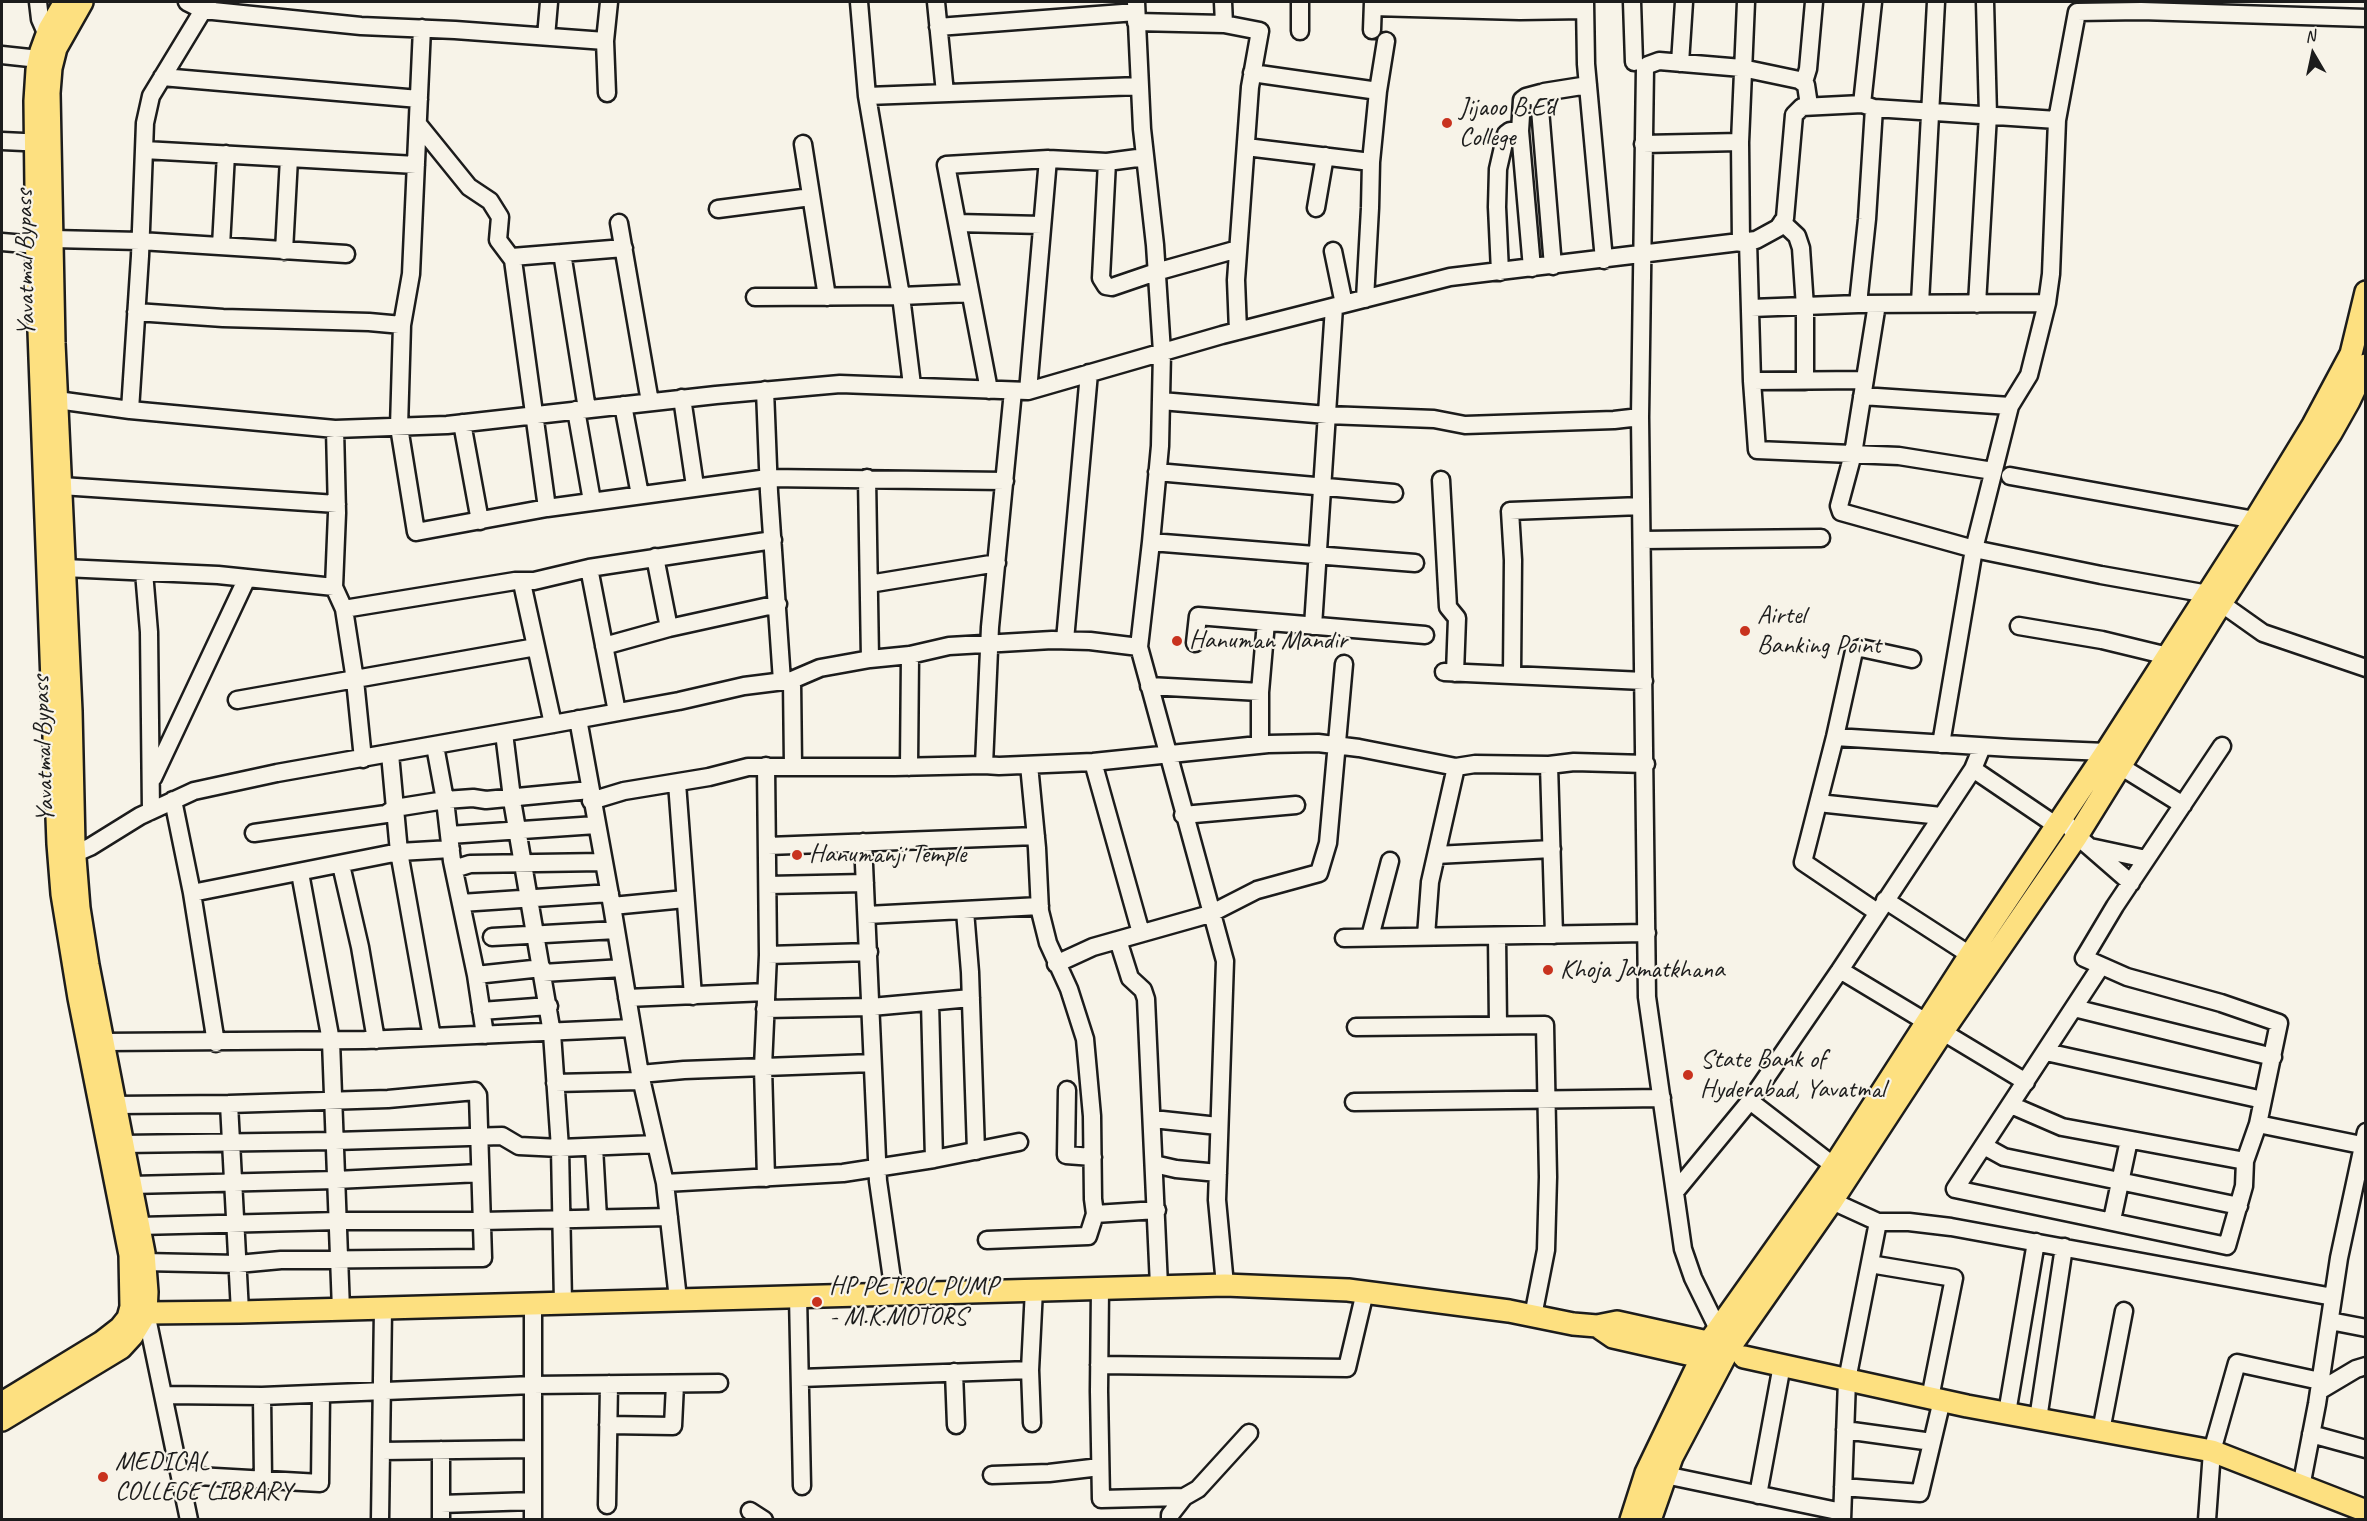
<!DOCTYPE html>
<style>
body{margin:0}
#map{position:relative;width:2367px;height:1521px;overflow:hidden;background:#f7f3e8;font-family:Caveat,sans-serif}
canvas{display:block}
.frame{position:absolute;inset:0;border:3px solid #1c1c1c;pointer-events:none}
.north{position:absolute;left:2283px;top:24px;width:60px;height:60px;-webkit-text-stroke:4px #f7f3e8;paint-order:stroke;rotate:351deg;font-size:16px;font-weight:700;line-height:24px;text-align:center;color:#1c1c1c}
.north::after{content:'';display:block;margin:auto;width:21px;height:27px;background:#1c1c1c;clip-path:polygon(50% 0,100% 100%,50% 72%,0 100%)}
</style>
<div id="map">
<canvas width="2367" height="1521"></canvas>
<div class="frame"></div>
<div class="north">N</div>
</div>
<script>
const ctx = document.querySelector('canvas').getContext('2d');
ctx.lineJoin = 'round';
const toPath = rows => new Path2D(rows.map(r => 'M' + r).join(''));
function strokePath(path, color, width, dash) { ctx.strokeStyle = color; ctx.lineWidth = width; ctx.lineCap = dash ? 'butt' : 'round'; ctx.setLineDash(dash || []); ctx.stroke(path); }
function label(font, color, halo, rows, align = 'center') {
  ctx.font = font + ' Caveat,sans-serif'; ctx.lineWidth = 4.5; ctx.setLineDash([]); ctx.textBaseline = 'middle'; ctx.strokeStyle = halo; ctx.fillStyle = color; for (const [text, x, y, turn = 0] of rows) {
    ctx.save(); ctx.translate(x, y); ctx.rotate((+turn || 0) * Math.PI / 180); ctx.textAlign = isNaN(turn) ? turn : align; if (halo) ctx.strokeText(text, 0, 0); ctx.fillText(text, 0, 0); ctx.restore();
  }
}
const minor = toPath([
 [38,2,40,19,47,35,54,38],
 [187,2,203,10,361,26,455,30,605,41],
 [859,2,867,96,901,296,912,385],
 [936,2,945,93],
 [1136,2,1142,129,1155,245,1162,352,1160,446,1151,542,1139,647,1225,961,1217,1200,1225,1285],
 [1223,2,1224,24],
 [1300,2,1300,31],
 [1585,2,1586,64,1604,260],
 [1632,2,1634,62],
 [1373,7,1520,11,1585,10],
 [1136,22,1224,24,1260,31,1250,87,1236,280,1238,331],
 [938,27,1136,12],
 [422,28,411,274,402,325,399,427,416,532,547,508,768,478,1005,481],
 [1372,30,1373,2],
 [546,37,549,2],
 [2,55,39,59,48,62],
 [1680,63,1684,2],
 [1252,73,1378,91],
 [162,77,419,99],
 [1804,82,1808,69,1814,2],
 [607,93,605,41,609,2],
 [867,96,1139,86],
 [1862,104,1873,2],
 [418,124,469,187,490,201,500,217,498,240,513,260,547,508],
 [2,141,45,143],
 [803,144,827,297],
 [1643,144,1740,142],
 [1246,147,1371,162],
 [144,150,416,165],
 [1107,162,1101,278,1106,286,1112,287,1156,272,1238,249],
 [1316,208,1325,156],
 [718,209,811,197],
 [1782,222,1797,236,1801,248,1805,307,1805,381],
 [619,223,650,402],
 [957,223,1042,225],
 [53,239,140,241,346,254],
 [1748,241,1752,381,1757,450,1899,456,1993,471],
 [2,242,37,245],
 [1741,243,1740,142,1746,2],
 [221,246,226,154],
 [284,251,289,158],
 [1333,251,1344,304],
 [562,253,587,409],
 [512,257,624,248],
 [1553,266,1539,97,1544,92,1588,85],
 [1532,268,1520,131,1522,100,1526,97,1541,93],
 [1500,272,1497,207,1498,169,1506,134,1510,131,1520,131],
 [755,297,901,296,970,293],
 [1365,299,1370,208,1371,162,1378,91,1386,41],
 [1920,303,1936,2],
 [1858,304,1867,219,1874,108],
 [1877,304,1853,454,1839,506,1841,512,1974,549,2101,575,2208,594,2263,633,2366,668],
 [1977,304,1988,115,1985,2],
 [1751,308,1858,304,2047,303],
 [136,312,223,318,369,322,402,325],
 [1752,381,1865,380],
 [765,390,769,492,782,681],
 [989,390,946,165,1048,159,1107,162,1145,157],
 [1028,391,1048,159],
 [1862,396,2010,406],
 [682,398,695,486],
 [57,400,130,410,335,429,447,425,716,395,840,384,1028,391,1222,335,1450,277,1756,240,1778,228,1785,218,1794,115,1802,107,1862,104,1874,108,2057,120],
 [1161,401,1327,415,1434,419,1465,425,1614,420,1640,417],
 [623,405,640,495],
 [130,410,140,256,145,123,151,96,208,2],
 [576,410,592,501],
 [462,423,480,521],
 [335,429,337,513,334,587,344,609,355,680,363,759],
 [1157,472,1394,493],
 [2010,476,2255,520],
 [867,478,870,659],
 [1441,480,1448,607,1457,618,1455,673],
 [61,486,337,504],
 [1642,540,1821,538],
 [1151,542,1415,563],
 [655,557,669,628],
 [64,568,218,575,334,587],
 [589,568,617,712],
 [144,572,149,632,151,811],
 [522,583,553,724],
 [869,584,997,563],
 [344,609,515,581,534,581,589,568,773,540],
 [1313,626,1334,307],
 [2019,626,2102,640,2168,656],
 [1065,640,1089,373],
 [1195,643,1198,616,1425,635],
 [604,646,669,628,778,604],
 [1444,672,1644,681],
 [1512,675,1513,560,1510,511,1641,506],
 [792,680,793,766],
 [1149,686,1260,692],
 [237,700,536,647],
 [578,719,612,906,640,1074,665,1183,678,1299],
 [504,733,513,806,552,1033,560,1148,563,1303],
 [1835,737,2011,748,2106,752],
 [1941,744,1974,549,2010,406,2029,375,2047,303,2051,274,2057,120,2077,12,2141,11,2366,18],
 [1260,745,1260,692,1266,622],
 [435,746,445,800,452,861,476,975,485,1035],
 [390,754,399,852,432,1037],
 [1093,762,1141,933],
 [984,765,990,627,1013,391],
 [1549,765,1554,935],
 [2120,766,2183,805],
 [909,767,910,655],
 [1973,769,2057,826],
 [153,778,247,578],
 [677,783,693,996],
 [173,800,192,893,216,1043],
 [591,801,624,791,709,777,748,767,894,767,984,765,999,766,1093,762,1268,744,1318,743,1359,748,1456,767,1475,764,1549,765,1574,762,1646,764],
 [1818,803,1941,816],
 [1183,815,1296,805],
 [2062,818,2077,836,2131,883],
 [254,833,386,814,395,808,445,800,473,798,486,800,590,790],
 [449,835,596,825],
 [863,842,878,1181,894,1293],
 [768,846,1036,836],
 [2090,847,2146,859],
 [64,855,74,854,90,847,140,816,194,791,277,773,553,724,679,701,744,686,792,680,820,668,870,659,910,655,949,646,1052,640,1090,641,1139,647],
 [1436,855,1552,849],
 [341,865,360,947,376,1040],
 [454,869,470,864,603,862],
 [300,873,331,1041,341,1310],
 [768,885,865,883],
 [192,893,399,852,451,849],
 [1885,900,1970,955],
 [461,903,610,893],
 [612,906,685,899],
 [965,911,970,972,976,1151],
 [1877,912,1803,862,1835,737,1854,651,1861,648,1912,659],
 [867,915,1040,906],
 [1426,936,1430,882,1456,767],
 [1497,936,1498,1025],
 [492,937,616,930],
 [1370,937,1390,861],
 [1344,938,1647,933],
 [1118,940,1130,978,1143,990,1146,999,1159,1286],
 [768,955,869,952],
 [1056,964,1093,947,1210,914,1257,890,1319,873,1328,843,1344,664],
 [2101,966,1955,1189,2227,1246,2244,1186,2245,1161,2258,1124,2279,1023,2221,1003,2127,977,2084,958,2115,906,2222,746],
 [1840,970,2026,1082],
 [543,973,622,968],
 [476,975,542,968],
 [627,998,766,992],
 [930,1002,934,1159],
 [2074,1008,2273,1057],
 [765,1009,871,1007,971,998],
 [481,1011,549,1006],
 [1356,1027,1545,1025,1548,1177,1546,1250,1533,1316],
 [103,1042,365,1040,632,1028],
 [2046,1052,2263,1100],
 [640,1074,684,1070,872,1063],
 [555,1083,641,1081],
 [1067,1090,1066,1155,1093,1157],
 [1750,1101,1834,1166],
 [1354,1102,1662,1098],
 [229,1104,240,1312],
 [115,1105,229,1104,388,1099,475,1091,478,1095,483,1258,281,1260,238,1264,144,1262],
 [2011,1105,2062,1127,2245,1161],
 [1153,1119,1218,1126],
 [2258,1124,2366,1146],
 [123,1144,335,1141,502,1136,519,1146,560,1148,656,1144],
 [1984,1146,2004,1157,2239,1206],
 [594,1147,598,1218],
 [1154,1164,1176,1169,1218,1173],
 [766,1178,763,1067,768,955,766,766],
 [665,1183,843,1173,934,1159,1019,1142],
 [131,1185,336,1180,480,1173],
 [1675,1192,1750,1101,1840,970,1973,769,1982,747],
 [1832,1201,1878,1222,1909,1222,1951,1227,2333,1297],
 [1095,1214,1157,1210],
 [2112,1220,2129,1140],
 [139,1226,338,1221,481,1221,669,1217],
 [987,1240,1088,1236,1095,1214,1093,1199,1092,1116,1085,1039,1069,989,1048,943,1040,911,1037,848,1029,765],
 [1870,1264,1954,1278,1930,1398],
 [1100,1288,1099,1391,1101,1499,1184,1497],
 [798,1296,802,1486],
 [146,1313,189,1520],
 [2330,1321,2366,1328],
 [1718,1329,1693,1278,1683,1249,1647,997,1640,417,1645,68,1648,65,1659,61,1742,68,1799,80,1806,85,1809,105],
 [1099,1365,1347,1368,1365,1292],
 [954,1372,956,1425],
 [800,1378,1030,1370],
 [2319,1391,2356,1369,2366,1366],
 [164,1395,262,1396,533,1385,719,1383],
 [262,1396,263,1480],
 [2007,1413,2036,1242],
 [2038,1419,2064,1247],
 [1032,1423,1030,1370,1034,1289],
 [608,1425,673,1426,675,1384],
 [1845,1430,1932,1442],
 [2101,1431,2124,1311],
 [2311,1434,2366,1449],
 [381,1451,533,1449],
 [180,1475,320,1483,321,1394],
 [992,1475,1049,1473,1100,1467],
 [1665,1475,1842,1512],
 [1843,1487,1920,1493,1942,1400],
 [2301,1487,2317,1404,2339,1258,2366,1132],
 [1758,1495,1782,1365],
 [441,1504,533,1501],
 [607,1505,609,1384],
 [750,1511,764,1520],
 [380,1520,383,1309],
 [441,1520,441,1450],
 [533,1520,533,1304],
 [1170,1520,1170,1515,1184,1497,1198,1489,1249,1433],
 [1842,1520,1847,1380,1878,1222],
 [2207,1520,2212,1451,2237,1363,2320,1381]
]);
const major = toPath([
 [131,1307,146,1313,240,1312,1225,1285,1348,1290,1509,1311,1573,1324,1597,1326,1617,1322,1730,1347],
 [1597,1326,1613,1337,1714,1360],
 [1744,1357,1967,1406,2212,1451,2366,1511],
 [2,1403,102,1342,120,1328,128,1318,131,1307,130,1255,79,998,62,894,58,844,37,277,35,101,37,70,41,51,49,29,65,2],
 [2,1420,121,1348,132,1336,146,1313,147,1292,144,1253,88,965,79,908,74,845,71,711,54,343,49,93,51,68,56,48,82,2],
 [1631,1520,1646,1473,1709,1342,1834,1166,1970,955,2106,752,2255,520,2313,425,2351,354,2366,292],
 [1650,1520,1672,1457,1730,1347,1832,1201,1943,1031,2077,836,2222,602,2331,433,2349,401,2366,365]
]);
strokePath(minor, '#1c1c1c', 21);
strokePath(major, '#1c1c1c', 26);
strokePath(minor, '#f7f3e8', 16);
strokePath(major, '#fde080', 21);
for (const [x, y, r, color] of [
 [1447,123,6,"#c8321e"],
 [1745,631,6,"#c8321e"],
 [1177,641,6,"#c8321e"],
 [797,855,6,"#c8321e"],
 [1548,970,6,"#c8321e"],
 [1688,1075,6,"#c8321e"],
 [817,1302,6,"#c8321e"],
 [103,1477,6,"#c8321e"]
]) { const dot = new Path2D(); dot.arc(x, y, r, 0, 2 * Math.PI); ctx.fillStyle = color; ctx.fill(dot); strokePath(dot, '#f7f3e8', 2); }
label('26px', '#1c1c1c', '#f7f3e8', [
 ["Jijaoo B.Ed",1459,108],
 ["College",1459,138],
 ["Airtel",1757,616],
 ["Banking Point",1757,646],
 ["Hanuman Mandir",1189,641],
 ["Hanumanji Temple",809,855],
 ["Khoja Jamatkhana",1560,970],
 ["State Bank of",1700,1060],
 ["Hyderabad, Yavatmal",1700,1090],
 ["HP PETROL PUMP",829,1287],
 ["- M.K.MOTORS",829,1317],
 ["MEDICAL",115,1462],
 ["COLLEGE LIBRARY",115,1492]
], 'left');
label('26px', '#1c1c1c', '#f7f3e8', [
 ["Yavatmal Bypass",26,263,-91],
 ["Yavatmal Bypass",44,749,-92]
]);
</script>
